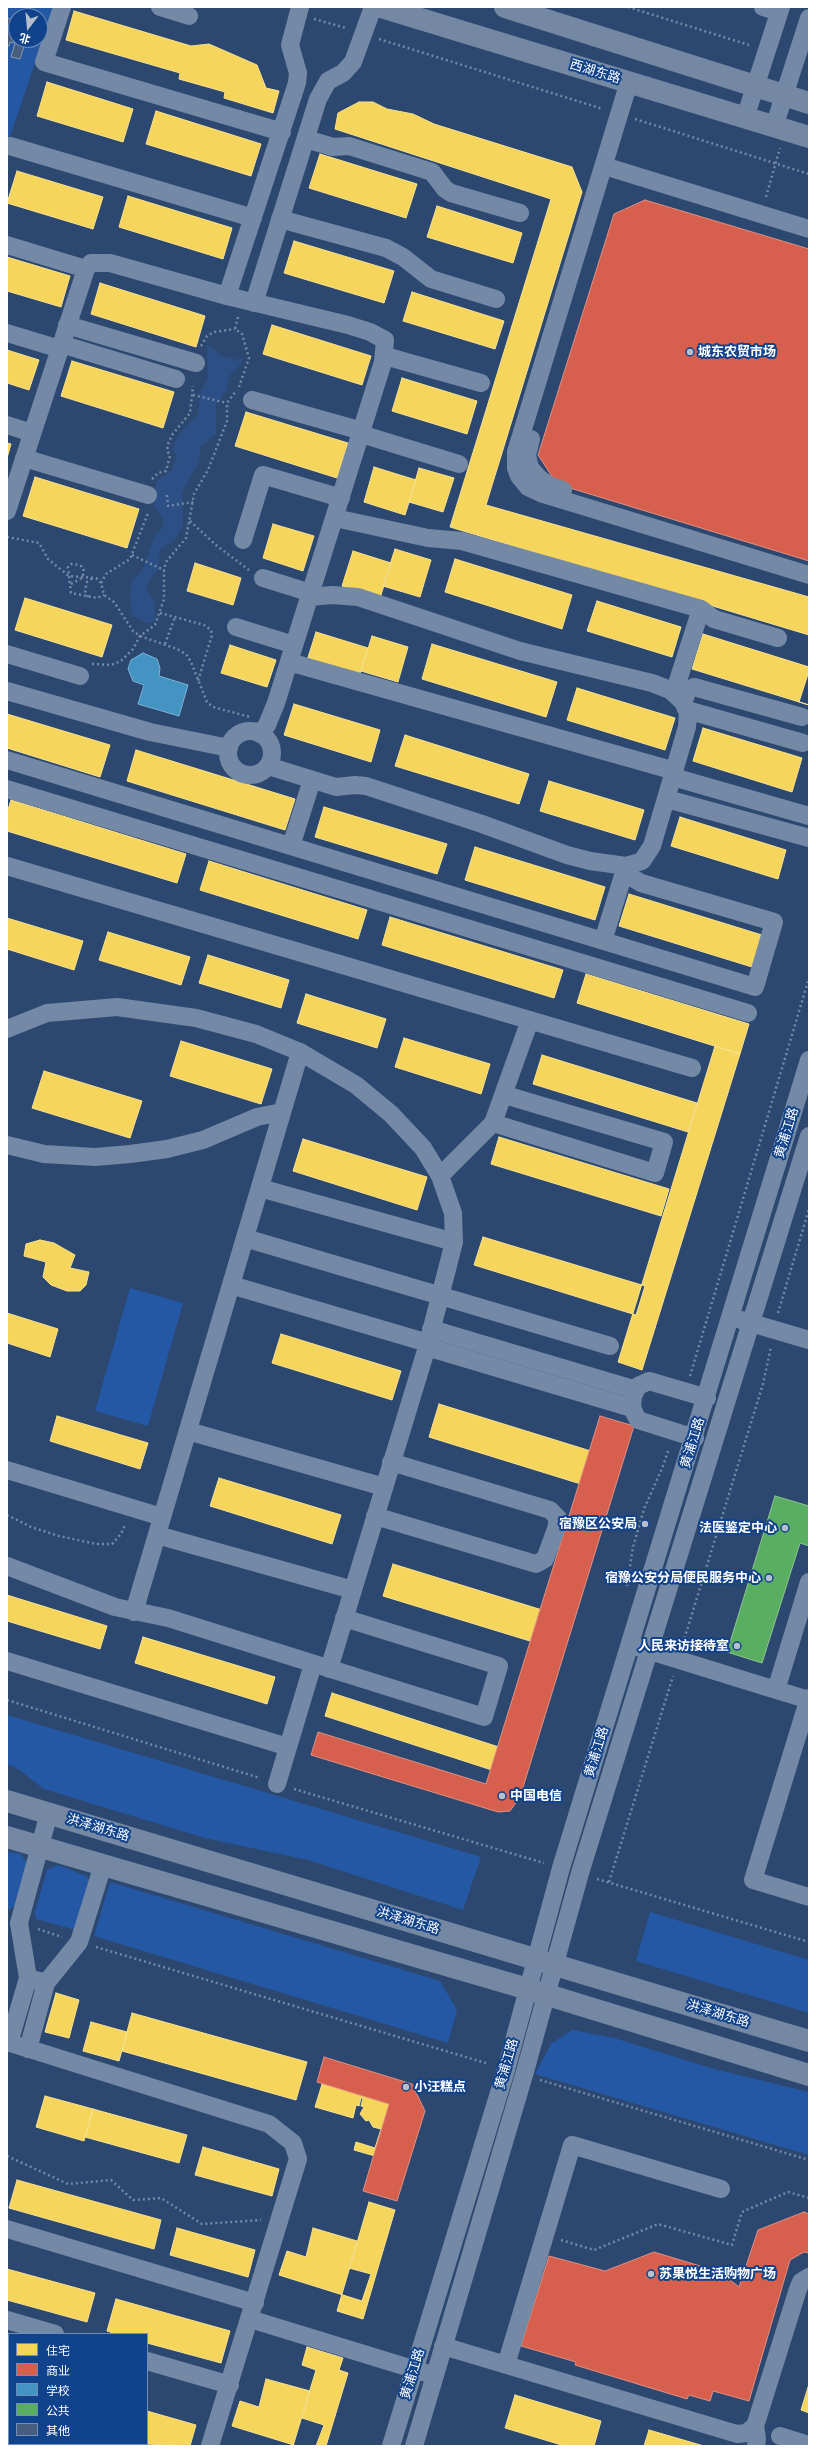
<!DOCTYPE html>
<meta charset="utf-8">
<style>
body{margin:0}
#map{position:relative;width:816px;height:2453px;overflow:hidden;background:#2d4870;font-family:Helvetica,"Noto Sans SC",sans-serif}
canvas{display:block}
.frame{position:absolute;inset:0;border:8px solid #fff;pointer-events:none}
.legend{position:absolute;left:8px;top:2333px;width:140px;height:112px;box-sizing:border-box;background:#11428c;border:1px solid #708eba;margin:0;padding:5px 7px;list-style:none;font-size:12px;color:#fff}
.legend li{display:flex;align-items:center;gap:8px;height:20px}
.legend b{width:20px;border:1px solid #708eba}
.north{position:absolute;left:8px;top:8px;width:40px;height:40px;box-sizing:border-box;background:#11428c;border:1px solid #708eba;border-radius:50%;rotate:196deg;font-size:11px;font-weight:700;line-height:16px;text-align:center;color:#fff}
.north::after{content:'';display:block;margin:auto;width:14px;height:18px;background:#b6bfcd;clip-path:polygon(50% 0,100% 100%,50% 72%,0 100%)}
</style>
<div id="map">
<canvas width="816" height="2453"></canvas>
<div class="frame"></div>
<ul class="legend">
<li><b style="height:11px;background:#f6d55c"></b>住宅</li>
<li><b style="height:11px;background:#d6604d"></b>商业</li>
<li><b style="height:11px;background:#4393c3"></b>学校</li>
<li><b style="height:11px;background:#5aae61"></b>公共</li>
<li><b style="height:11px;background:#485e7e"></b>其他</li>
</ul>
<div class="north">北</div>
</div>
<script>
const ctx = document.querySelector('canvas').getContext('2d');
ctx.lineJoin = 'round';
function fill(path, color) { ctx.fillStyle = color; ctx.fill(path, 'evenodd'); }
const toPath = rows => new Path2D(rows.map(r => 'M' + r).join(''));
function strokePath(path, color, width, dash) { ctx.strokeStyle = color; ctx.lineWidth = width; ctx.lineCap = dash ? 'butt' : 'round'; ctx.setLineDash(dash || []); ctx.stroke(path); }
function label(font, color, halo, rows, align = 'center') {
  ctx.font = font + ' Helvetica,"Noto Sans SC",sans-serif'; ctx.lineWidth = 4; ctx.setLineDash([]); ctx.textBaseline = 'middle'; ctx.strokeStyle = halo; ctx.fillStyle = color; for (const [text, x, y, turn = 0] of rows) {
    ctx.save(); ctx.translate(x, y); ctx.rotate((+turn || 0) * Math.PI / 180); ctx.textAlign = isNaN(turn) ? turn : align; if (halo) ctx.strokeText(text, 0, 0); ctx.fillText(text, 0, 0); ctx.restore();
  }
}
fill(toPath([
 [7,7,54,7,7,145],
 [16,16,40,16,40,40,16,40],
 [130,1288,183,1303,148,1426,95,1411],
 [7,1715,481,1857,463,1910,308,1860,205,1838,44,1789,18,1769,7,1764],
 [7,1852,21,1854,28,1865,16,1906,7,1910],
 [58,1865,86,1876,91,1881,76,1930,36,1919,35,1912,47,1870],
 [110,1882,440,1981,457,2010,448,2043,94,1936],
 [650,1912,809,1960,809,2013,636,1961],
 [572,2030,614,2038,714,2069,809,2092,809,2155,535,2074,551,2044]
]), '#2458a4');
fill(toPath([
 [207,344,220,355,237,360,243,357,241,364,229,376,227,390,216,405,216,434,201,446,199,462,182,492,183,525,175,540,160,549,158,571,154,573,147,585,147,590,155,604,155,618,154,622,148,623,134,617,131,612,130,590,133,579,142,572,154,537,163,527,164,521,154,505,152,499,158,480,170,472,177,457,173,450,175,442,180,433,198,414,201,390,208,379]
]), '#2c5086');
const homes = toPath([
 [74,11,191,46,209,44,257,65,266,88,279,91,273,113,224,98,225,92,179,79,180,73,66,40,74,11],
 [47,82,133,109,123,142,37,116,47,82],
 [359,102,373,102,387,109,413,114,434,124,572,167,582,192,486,505,809,597,809,635,450,527,551,199,335,129,338,113,359,102],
 [156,111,261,144,251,176,146,144,156,111],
 [320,154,417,184,406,218,309,188,320,154],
 [17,171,103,197,93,229,7,203,17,171],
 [128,196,232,228,223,259,119,227,128,196],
 [437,206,522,233,513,263,427,237,437,206],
 [294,241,394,271,384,303,284,273,294,241],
 [7,257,70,276,61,307,7,291,7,257],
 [100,283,205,316,196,347,91,314,100,283],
 [412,292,504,321,495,349,403,321,412,292],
 [272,325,371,356,362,385,263,354,272,325],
 [7,350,39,360,29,390,7,383,7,350],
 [72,361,174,392,163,428,61,396,72,361],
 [402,378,477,401,467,434,392,411,402,378],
 [246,412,348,443,337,478,235,446,246,412],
 [7,443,11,444,7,458,7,443],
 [374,467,416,480,405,515,364,502,374,467],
 [419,468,454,478,443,512,409,502,419,468],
 [35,477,139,509,127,548,23,516,35,477],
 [273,524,314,536,303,571,263,558,273,524],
 [395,549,431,560,420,597,383,586,395,549],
 [353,551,391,563,380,598,342,586,353,551],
 [455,559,572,595,562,629,445,592,455,559],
 [195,563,241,578,233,605,187,591,195,563],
 [25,598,112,625,102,657,15,630,25,598],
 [597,601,681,627,672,657,587,631,597,601],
 [316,632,368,648,357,683,305,667,316,632],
 [703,634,809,667,809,705,692,669,703,634],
 [372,636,408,647,398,682,361,671,372,636],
 [432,644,557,682,546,717,422,679,432,644],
 [230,645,276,660,267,687,221,673,230,645],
 [809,671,809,705,799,702,809,671],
 [577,688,675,718,665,750,567,720,577,688],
 [294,704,380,730,371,762,284,735,294,704],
 [7,714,110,745,100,777,7,748,7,714],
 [703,728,802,758,792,792,693,761,703,728],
 [405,735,529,774,519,804,395,766,405,735],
 [136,750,295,799,285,830,127,781,136,750],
 [549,781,644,810,635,840,540,811,549,781],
 [11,800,186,854,177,883,7,831,7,813,11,800],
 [324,807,447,844,437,874,315,837,324,807],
 [680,817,786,850,778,879,671,846,680,817],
 [475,847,605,887,595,920,465,880,475,847],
 [209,861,367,910,358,939,200,890,209,861],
 [629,894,762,935,752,967,619,926,629,894],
 [390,917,563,970,554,998,382,945,390,917],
 [7,918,83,941,74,970,7,949,7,918],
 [108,932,190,957,181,985,99,960,108,932],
 [208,955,289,980,281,1008,199,983,208,955],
 [586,974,749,1024,740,1054,577,1003,586,974],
 [306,994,386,1019,377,1048,297,1023,306,994],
 [404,1038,490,1064,481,1094,395,1067,404,1038],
 [181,1041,272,1069,261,1104,170,1076,181,1041],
 [715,1046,740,1054,642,1370,618,1362,715,1046],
 [542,1055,697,1103,688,1132,533,1084,542,1055],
 [44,1071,142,1101,130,1138,32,1108,44,1071],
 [499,1137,669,1189,661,1216,491,1164,499,1137],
 [303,1139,427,1177,417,1210,293,1171,303,1139],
 [483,1237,645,1286,636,1315,474,1265,483,1237],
 [40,1240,54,1243,75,1255,70,1268,89,1272,86,1285,80,1291,67,1291,51,1285,43,1277,46,1262,24,1256,26,1244,40,1240],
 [7,1313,58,1329,50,1357,7,1343,7,1313],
 [281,1334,401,1371,392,1400,272,1363,281,1334],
 [439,1404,594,1452,584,1485,429,1437,439,1404],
 [57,1416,148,1443,140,1469,50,1441,57,1416],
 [219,1478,341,1515,332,1544,210,1506,219,1478],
 [393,1564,552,1613,543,1645,383,1596,393,1564],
 [7,1595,107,1626,100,1649,7,1621,7,1595],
 [143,1637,275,1677,267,1704,135,1663,143,1637],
 [332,1693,505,1749,498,1772,325,1716,332,1693],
 [56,1993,79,2000,69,2038,45,2032,56,1993],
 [132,2013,307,2062,296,2100,122,2051,132,2013],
 [91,2022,127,2032,119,2061,83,2051,91,2022],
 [327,2068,396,2084,407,2105,389,2160,354,2150,356,2142,375,2148,381,2129,373,2127,369,2120,366,2121,360,2114,364,2107,361,2106,363,2098,361,2098,359,2106,356,2105,353,2118,315,2107,327,2068],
 [45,2096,93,2109,84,2141,36,2127,45,2096],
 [93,2109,187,2135,179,2163,85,2137,93,2109],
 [203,2147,279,2169,272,2196,195,2175,203,2147],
 [17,2180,161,2220,154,2249,9,2208,17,2180],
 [369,2202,395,2210,363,2319,337,2311,369,2202],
 [177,2228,255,2250,248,2277,170,2255,177,2228],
 [313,2228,357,2241,349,2268,371,2274,362,2301,279,2275,287,2251,306,2257,313,2228],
 [7,2269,95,2293,87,2322,7,2300,7,2269],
 [116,2299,230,2331,221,2363,147,2343,147,2334,116,2334,107,2331,116,2299],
 [307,2347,343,2358,339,2370,348,2373,326,2446,293,2446,316,2370,302,2365,307,2347],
 [7,2366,9,2367,9,2398,7,2398,7,2366],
 [266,2379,310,2391,302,2418,324,2425,316,2446,297,2446,232,2426,240,2401,259,2407,266,2379],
 [809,2384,809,2413,801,2410,809,2384],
 [515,2395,601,2421,594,2446,565,2446,505,2428,515,2395],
 [147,2411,196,2425,190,2446,146,2444,147,2411],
 [649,2430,704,2446,644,2446,649,2430]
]);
fill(homes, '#f6d55c');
strokePath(homes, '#f9e28d', 1);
const shops = toPath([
 [645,200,809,249,809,561,557,484,538,455,614,214,645,200],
 [600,1416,634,1426,520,1797,510,1811,498,1812,311,1755,318,1732,486,1784,600,1416],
 [324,2057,412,2084,425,2111,397,2201,363,2191,389,2104,317,2082,324,2057],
 [804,2212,809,2214,809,2253,804,2252,790,2260,749,2401,713,2391,710,2401,689,2395,687,2399,575,2365,576,2362,521,2346,549,2256,605,2271,654,2252,720,2272,739,2287,758,2230,804,2212]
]);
fill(shops, '#d6604d');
strokePath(shops, '#e29082', 1);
const schools = toPath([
 [143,653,157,659,160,668,159,676,188,685,179,716,138,704,144,685,133,681,128,669,131,660,143,653]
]);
fill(schools, '#4393c3');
strokePath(schools, '#7bb3d5', 1);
const public = toPath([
 [775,1496,809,1506,809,1546,800,1543,762,1663,727,1652,775,1496]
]);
fill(public, '#5aae61');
strokePath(public, '#8cc690', 1);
const building = toPath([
 [7,18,16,21,16,40,26,40,20,59,11,57,15,43,10,42,9,46,7,46,7,18]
]);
fill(building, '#485e7e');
strokePath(building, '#899ab3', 1);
strokePath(toPath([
 [628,7,749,45],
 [314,19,346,28],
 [379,39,603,109],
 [635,119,809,174],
 [766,197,780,148],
 [238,317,235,329,242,334,249,358,239,387],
 [201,346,207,336,214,332,235,329],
 [193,395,227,403],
 [152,479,158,473,166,471,170,456,167,450,168,444,172,435,190,413,193,386],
 [167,495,168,506,193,502],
 [190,521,217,546,249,570],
 [7,537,39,543,48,559,69,576,96,578,101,583,104,595,114,602,133,631,140,636,177,649,186,654,191,662,207,702,213,707,250,717],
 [132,555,164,570],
 [101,583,106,574,130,559,148,513],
 [71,584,82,578,84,572,83,567,79,565,71,564,68,567,71,593,97,598,104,595],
 [88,597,85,591,87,582,93,578],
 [160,613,204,625,211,630,212,635,198,681],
 [165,644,175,617],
 [92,664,111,665,121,661,133,649,140,636,155,625,164,599,164,570,166,562,186,538,194,494,208,470,227,421,227,403,236,391],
 [778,1313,809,1209],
 [690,1376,809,978],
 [7,1515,31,1527,59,1536,96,1544,112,1544,121,1534,125,1525],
 [627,1586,633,1547,644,1509,663,1466,669,1448],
 [683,1643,763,1384,771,1347],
 [7,1700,260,1778],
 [294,1789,544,1863],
 [597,1879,809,1942],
 [609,1882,673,1676],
 [38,1929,62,1937],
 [96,1947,489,2064],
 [540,2080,809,2160],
 [7,2156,68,2184,111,2180,133,2200,161,2198,202,2224,261,2220],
 [561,2240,594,2250,658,2224,732,2245,742,2212,788,2192,809,2198]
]), '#7489a5', 2.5, [2, 3]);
strokePath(toPath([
 [62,7,44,62,282,132],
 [160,7,189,16],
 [763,7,779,12],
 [629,82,516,452,516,468,519,476,528,487,543,494,809,575],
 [745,118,781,7],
 [774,127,809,18],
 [306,139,333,147,349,146,432,172,445,189,451,193,520,213],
 [10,146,253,218],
 [614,169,809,229],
 [280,219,386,248,403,257,431,279,496,299],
 [7,245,86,269],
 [227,296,297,83,298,73,290,45,300,7],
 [254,303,318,99,328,81,343,73,353,62,373,7],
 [67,325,196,363],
 [7,333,60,349],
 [61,344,176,379],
 [385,356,481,383],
 [252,400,362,431],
 [7,425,32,433],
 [361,434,459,464],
 [531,439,527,455,530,468,540,479,551,486,563,490],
 [24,458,148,495],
 [7,511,86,269,91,263,110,263,227,296,348,325,370,332,385,340,383,362,276,703,267,725,260,734],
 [335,518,428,538,462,541,701,609,674,693],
 [243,540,263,475,341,498],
 [263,578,311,593],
 [701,609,714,619,778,638],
 [236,627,294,645],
 [7,654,80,676],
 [289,662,675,771],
 [7,691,150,732,229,748],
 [683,702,688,690,694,687,802,717],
 [687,710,803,743],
 '228 753a22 22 0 1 1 44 0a22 22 0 1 1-44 0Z',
 [7,760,755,987,774,922,641,883,631,877,626,866],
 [268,766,336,787,355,785,366,786,482,824,567,855,590,861,626,866,642,861,652,846,687,727,688,713,683,702,670,690,652,683,520,651,358,597,332,595,310,597],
 [673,777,809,816],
 [7,789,748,1013],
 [667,799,809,838],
 [291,846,312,780],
 [7,866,692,1068],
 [603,941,626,866],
 [7,1029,47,1013,117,1007,196,1018,256,1034,300,1052,356,1085,391,1114,423,1148,440,1176,453,1213,454,1242,427,1347,329,1669],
 [493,1123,655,1173,664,1142,505,1095],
 [7,1145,44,1154,95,1157,130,1154,167,1149,203,1140,257,1117,282,1112],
 [440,1176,493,1123,530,1020],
 [260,1188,454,1242],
 [245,1238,610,1346],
 [231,1285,428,1343],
 [741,1320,809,1340],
 [431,1329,636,1390],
 [427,1347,632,1408],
 [188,1431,384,1487],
 [695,1438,638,1420,632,1408,633,1396,638,1386,649,1381,707,1398],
 [7,1470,162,1517],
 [375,1516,536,1564,545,1559,556,1529,558,1518,550,1510,391,1462],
 [157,1535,353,1590],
 [7,1566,115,1607,168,1618,484,1717,499,1666,344,1618],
 [809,1582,776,1690,809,1700],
 [134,1612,300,1052],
 [637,1647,776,1690],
 [7,1661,288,1747],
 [809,1698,753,1880,809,1897],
 [277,1784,313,1664],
 [49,1813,19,1923,28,1978,46,1983,79,1942,103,1865],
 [7,2042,269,2124,293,2143,298,2159,210,2446],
 [9,2043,28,1978],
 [28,2049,46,1983],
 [7,2229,255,2303],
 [250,2319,426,2373],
 [7,2320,55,2334],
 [443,2346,737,2434,746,2433,755,2426,757,2420,798,2289,801,2282,809,2277],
 [147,2361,230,2385],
 [506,2365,572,2145,721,2189],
 [755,2426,757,2438,756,2446],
 [7,2436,9,2436],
 [780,2436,809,2445],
 [36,2444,43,2446],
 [391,2446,506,2070,561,1868,809,1060],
 [414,2446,524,2075,580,1873,809,1136]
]), '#7489a5', 18);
strokePath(toPath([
 [381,7,809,137],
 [505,7,809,103],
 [7,1801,809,2041],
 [7,1837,528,1989,809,2075]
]), '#7487a3', 22);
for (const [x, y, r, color] of [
 [690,352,4,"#b6bfcd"],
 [645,1524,4,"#b6bfcd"],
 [785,1528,4,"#b6bfcd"],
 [769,1578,4,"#b6bfcd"],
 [737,1646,4,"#b6bfcd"],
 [502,1796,4,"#b6bfcd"],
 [406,2087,4,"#b6bfcd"],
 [651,2274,4,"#b6bfcd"]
]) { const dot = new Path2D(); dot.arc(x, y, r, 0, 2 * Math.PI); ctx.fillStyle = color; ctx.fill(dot); strokePath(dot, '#11428c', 1.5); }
label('13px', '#fff', '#11428c', [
 ["西湖东路",595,72,17],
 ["黄浦江路",787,1133,-73],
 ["黄浦江路",693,1443,-73],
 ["黄浦江路",597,1752,-73],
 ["洪泽湖东路",98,1828,17],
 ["洪泽湖东路",408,1921,17],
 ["洪泽湖东路",718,2014,17],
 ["黄浦江路",507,2064,-74],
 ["黄浦江路",413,2374,-73]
]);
label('bold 13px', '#fff', '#11428c', [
 ["城东农贸市场",698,352],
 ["宿豫区公安局",637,1524,"right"],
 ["法医鉴定中心",777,1528,"right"],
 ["宿豫公安分局便民服务中心",761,1578,"right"],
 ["人民来访接待室",729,1646,"right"],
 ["中国电信",510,1796],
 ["小汪糕点",414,2087],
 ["苏果悦生活购物广场",659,2274]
], 'left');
</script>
